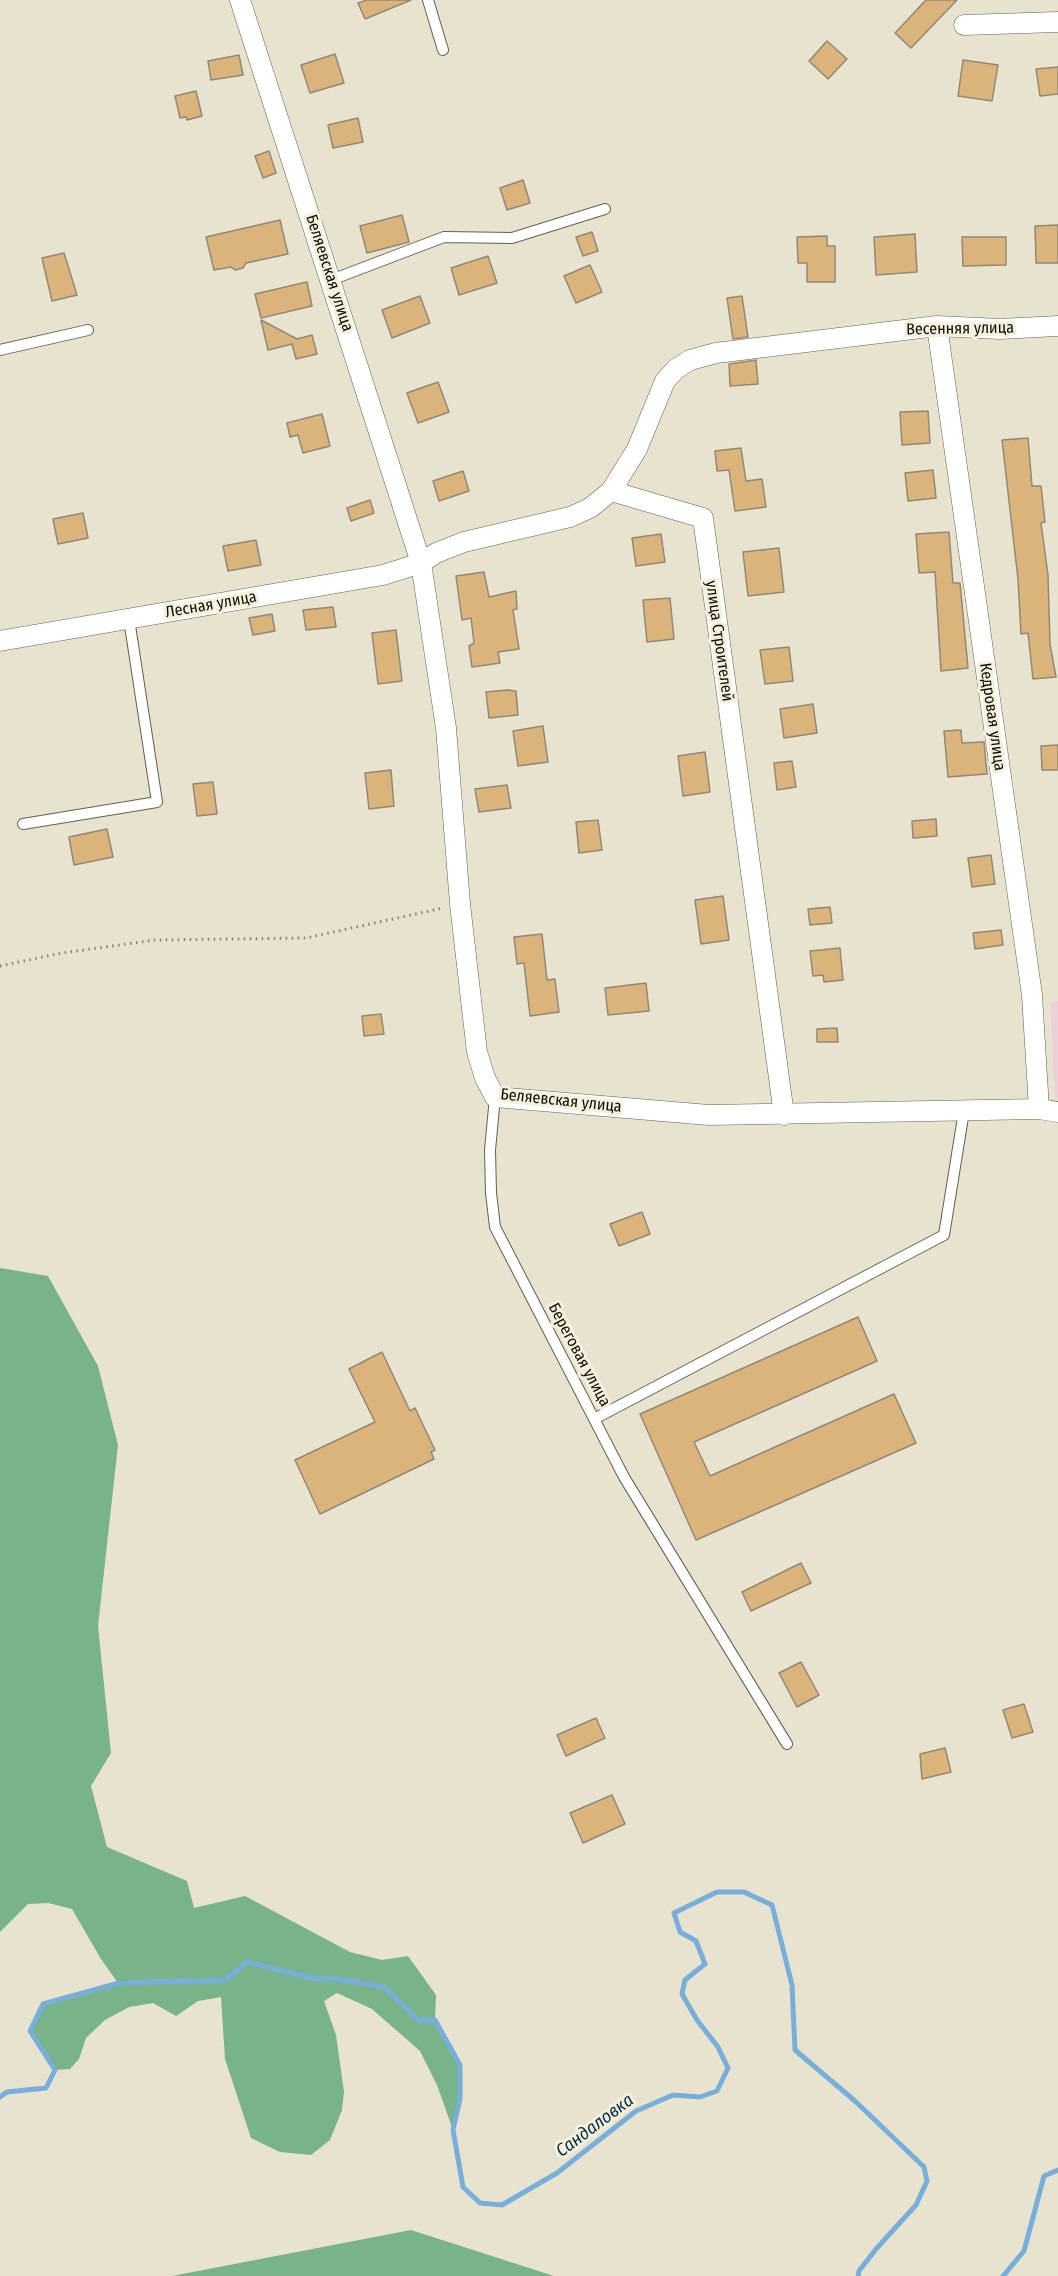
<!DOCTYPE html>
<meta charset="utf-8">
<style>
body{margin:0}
canvas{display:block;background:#e7e3cf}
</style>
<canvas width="1058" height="2276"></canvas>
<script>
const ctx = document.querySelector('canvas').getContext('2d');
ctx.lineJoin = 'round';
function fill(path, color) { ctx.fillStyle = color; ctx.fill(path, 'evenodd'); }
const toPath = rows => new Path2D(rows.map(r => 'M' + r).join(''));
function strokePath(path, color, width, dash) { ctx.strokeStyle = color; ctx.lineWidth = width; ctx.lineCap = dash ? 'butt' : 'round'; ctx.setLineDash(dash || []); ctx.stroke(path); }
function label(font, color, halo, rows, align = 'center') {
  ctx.font = font + ' "Fira Sans Condensed",sans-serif'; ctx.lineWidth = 6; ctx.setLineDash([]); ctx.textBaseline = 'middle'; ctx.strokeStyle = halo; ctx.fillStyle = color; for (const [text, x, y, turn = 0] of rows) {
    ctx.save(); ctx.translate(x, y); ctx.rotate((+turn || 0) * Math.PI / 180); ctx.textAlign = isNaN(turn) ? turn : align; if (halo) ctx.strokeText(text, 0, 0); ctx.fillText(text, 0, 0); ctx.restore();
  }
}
fill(toPath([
 [1058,1001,1058,1097,1055,1097,1050,1002]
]), '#ebd1d7');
fill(toPath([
 [0,1268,48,1276,98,1366,118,1445,98,1626,111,1753,91,1786,107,1847,187,1881,194,1908,245,1896,350,1952,382,1960,408,1956,436,1995,435,2020,460,2065,460,2099,453,2130,437,2085,420,2051,372,2009,337,1993,324,2001,336,2035,344,2092,342,2110,330,2140,311,2155,280,2152,251,2138,225,2059,221,1997,198,2001,176,2016,153,2003,129,2007,105,2020,86,2038,79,2059,70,2069,55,2070,30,2031,43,2004,118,1983,101,1959,72,1909,48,1903,28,1904,0,1932],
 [411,2230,554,2276,172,2276]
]), '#78b38a');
strokePath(toPath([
 [0,2097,7,2092,46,2088,55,2070,30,2031,43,2004,119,1983,225,1980,247,1962,311,1978,337,1979,384,1987,418,2020,435,2020,460,2065,460,2099,453,2130,463,2187,480,2203,502,2205,557,2173,636,2111,673,2095,700,2097,717,2091,728,2068,718,2047,697,2020,682,1994,685,1980,705,1964,696,1941,680,1932,674,1913,717,1892,744,1892,772,1905,792,1985,795,2050,855,2101,924,2167,927,2181,916,2205,876,2249,859,2271,858,2276],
 [1003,2276,1024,2251,1044,2176,1058,2170]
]), '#77afda', 5);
const building = toPath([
 [367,0,411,0,365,19,358,3,367,0],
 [926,0,957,0,911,48,895,33,926,0],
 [827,41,847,59,828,79,809,61,827,41],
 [335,54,344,83,310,93,301,65,335,54],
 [239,55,243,75,211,80,208,61,239,55],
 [963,60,998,65,992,101,958,96,963,60],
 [1058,67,1058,94,1040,96,1036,69,1058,67],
 [196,91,202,116,187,120,186,117,180,118,175,96,196,91],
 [358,118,363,142,333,148,328,125,358,118],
 [269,151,276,173,263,178,255,156,269,151],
 [523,180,530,203,507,210,500,188,523,180],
 [402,215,409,242,367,253,360,226,402,215],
 [280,220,288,254,246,263,243,268,235,270,231,267,214,270,206,237,280,220],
 [1058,225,1058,263,1036,263,1035,226,1058,225],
 [592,232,598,251,583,256,576,237,592,232],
 [915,234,917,272,876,275,874,237,915,234],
 [827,236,827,246,835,246,835,282,807,282,807,263,798,263,797,237,827,236],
 [962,237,1006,237,1006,265,963,266,962,237],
 [64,253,77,295,52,301,42,258,64,253],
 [488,256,497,283,459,295,451,268,488,256],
 [590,265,602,292,576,303,564,276,590,265],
 [307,282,312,306,261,318,255,294,307,282],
 [420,296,430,323,392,338,382,310,420,296],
 [742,296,748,337,733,339,727,298,742,296],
 [261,320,297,339,312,335,317,354,296,359,292,344,268,350,261,320],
 [756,360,758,384,730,386,729,364,756,360],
 [438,382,449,412,418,423,407,393,438,382],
 [928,411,930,443,902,445,900,412,928,411],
 [322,414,330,446,303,453,298,435,290,437,287,423,322,414],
 [1028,438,1032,486,1041,486,1045,522,1041,523,1048,575,1050,644,1056,677,1033,679,1028,633,1021,634,1018,579,1002,440,1028,438],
 [741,448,746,481,762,479,766,507,735,511,729,470,717,471,715,451,741,448],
 [933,470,936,498,908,501,905,473,933,470],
 [463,471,469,491,439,501,433,481,463,471],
 [370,500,374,513,351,521,347,508,370,500],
 [83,513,88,538,58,544,53,519,83,513],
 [949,532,953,583,960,583,968,668,941,671,935,572,919,573,916,534,949,532],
 [661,534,665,562,636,566,632,538,661,534],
 [256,540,261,565,228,571,223,546,256,540],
 [779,548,784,592,748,596,743,552,779,548],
 [484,572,489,597,516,591,517,609,513,610,519,649,498,652,500,663,472,667,469,646,474,643,471,618,462,620,456,576,484,572],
 [670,598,674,639,647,642,643,600,670,598],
 [333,607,336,627,306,630,303,610,333,607],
 [272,614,275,631,253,635,249,618,272,614],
 [396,630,402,681,378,684,372,633,396,630],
 [789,647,793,681,765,684,760,650,789,647],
 [507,690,516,691,518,715,489,718,486,692,507,690],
 [813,704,817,733,784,738,780,709,813,704],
 [543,726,548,762,518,766,513,731,543,726],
 [961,730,962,743,984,742,987,774,948,777,944,731,961,730],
 [1058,745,1058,770,1042,770,1041,746,1058,745],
 [705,752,710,792,683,796,678,756,705,752],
 [792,761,796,787,777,790,774,763,792,761],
 [391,770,394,806,369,809,365,773,391,770],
 [213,782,217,814,197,816,193,784,213,782],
 [507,785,511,808,479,812,475,789,507,785],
 [936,819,937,836,913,838,912,821,936,819],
 [598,820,602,850,579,853,576,822,598,820],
 [107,829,113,857,74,865,69,837,107,829],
 [991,855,995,884,972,887,968,858,991,855],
 [723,896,729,940,701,944,695,900,723,896],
 [830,907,832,923,810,925,808,909,830,907],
 [1001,930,1003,945,975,949,973,933,1001,930],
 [542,934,547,980,555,979,559,1012,530,1016,524,963,517,964,514,937,542,934],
 [840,948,843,980,824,982,823,975,813,976,810,951,840,948],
 [646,983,649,1011,608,1015,605,988,646,983],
 [381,1014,384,1034,364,1036,362,1016,381,1014],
 [837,1028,838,1042,817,1042,817,1029,837,1028],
 [642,1212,650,1234,619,1246,610,1224,642,1212],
 [858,1317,877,1361,694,1442,710,1476,894,1394,916,1443,696,1540,640,1414,858,1317],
 [382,1352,410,1411,415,1408,435,1450,431,1452,434,1459,320,1514,295,1460,375,1422,349,1369,382,1352],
 [801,1563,811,1583,751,1611,742,1592,801,1563],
 [801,1662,819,1695,797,1707,779,1673,801,1662],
 [1024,1704,1033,1732,1012,1738,1003,1710,1024,1704],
 [596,1718,605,1738,566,1756,557,1735,596,1718],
 [945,1748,951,1772,922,1779,920,1754,945,1748],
 [612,1795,625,1824,583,1843,570,1813,612,1795]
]);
fill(building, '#dbb47c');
strokePath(building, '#938878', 1.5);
const lane = toPath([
 [428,0,443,50],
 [331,280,444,237,512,238,605,209],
 [0,350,88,330],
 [23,824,157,802,129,619],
 [495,1097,490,1150,491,1193,495,1227,624,1477,787,1744],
 [596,1418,944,1235,964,1111]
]);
const street = toPath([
 [240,0,421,563,446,728,460,904,477,1052,485,1078,495,1097,709,1115,1039,1109,1058,1112],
 [964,25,1058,22],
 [937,326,1032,995,1039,1109],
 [611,491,703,518,784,1115],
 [0,641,383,575,421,563,436,553,464,542,570,517,590,508,611,491,637,449,665,381,676,369,690,360,716,353,937,326,1000,329,1058,326]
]);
strokePath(lane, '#65604f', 12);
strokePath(street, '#65604f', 21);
strokePath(toPath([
 [0,966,62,953,155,940,306,938,443,908]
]), '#868376', 3, [1.5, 4.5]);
strokePath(lane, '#fff', 10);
strokePath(street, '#fff', 20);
label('16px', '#0f0d07', '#f5f0dc', [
 ["Беляевская улица",329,273,72],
 ["Весенняя улица",960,329,-1],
 ["Лесная улица",211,605,-10],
 ["улица Строителей",719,641,82],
 ["Кедровая улица",992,717,82],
 ["Беляевская улица",561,1101,6],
 ["Береговая улица",579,1355,62]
]);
label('italic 18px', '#002e4b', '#f5f0dc', [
 ["Сандаловка",595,2126,-37]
]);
</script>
